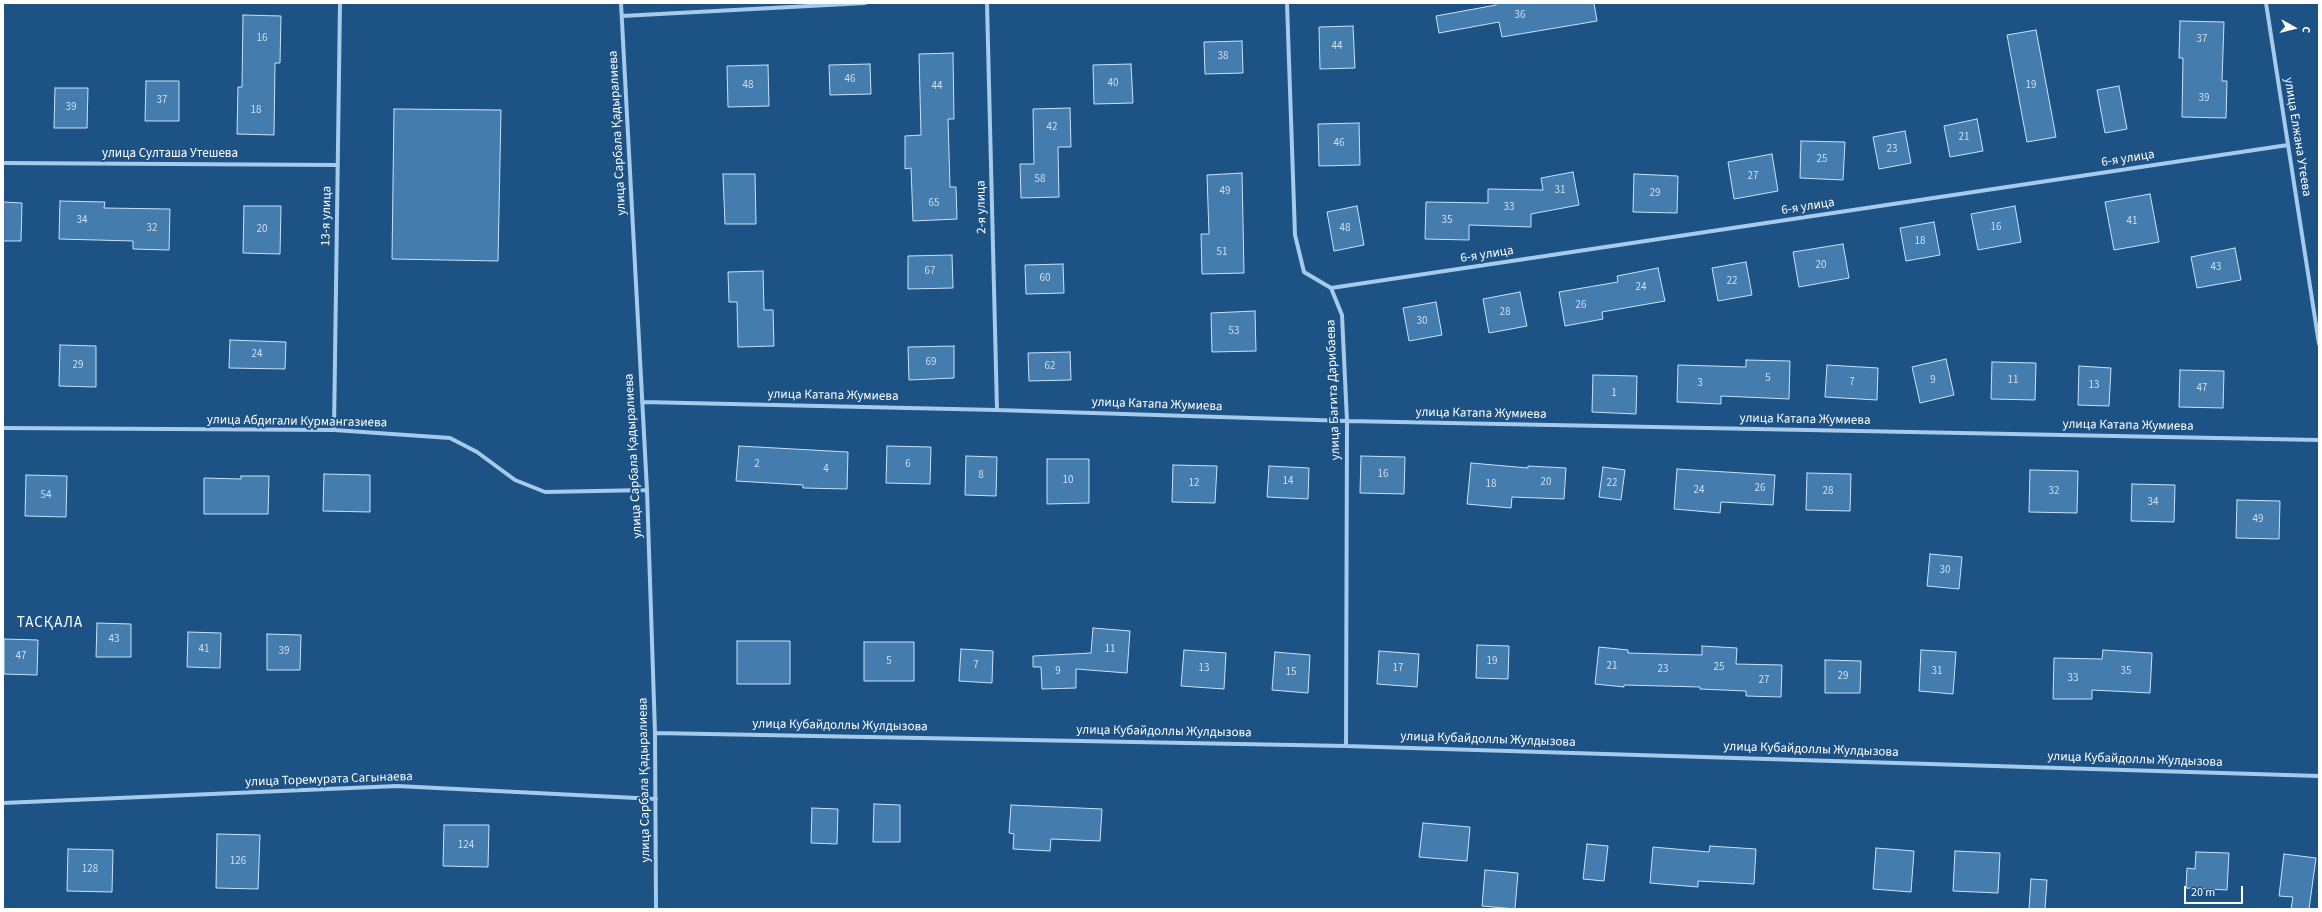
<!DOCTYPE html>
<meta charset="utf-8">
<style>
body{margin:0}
#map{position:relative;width:2322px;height:912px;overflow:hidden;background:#1d5285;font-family:"Source Sans 3",sans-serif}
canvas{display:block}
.frame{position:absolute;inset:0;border:4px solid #fff;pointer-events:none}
.north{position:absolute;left:2274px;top:8px;width:40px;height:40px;-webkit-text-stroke:3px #1d5285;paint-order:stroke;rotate:98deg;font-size:11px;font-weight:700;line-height:16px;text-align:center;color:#fff}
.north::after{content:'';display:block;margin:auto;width:14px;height:18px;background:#fff;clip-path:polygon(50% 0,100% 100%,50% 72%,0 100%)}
.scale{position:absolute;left:2184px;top:886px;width:59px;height:18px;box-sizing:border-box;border:2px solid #fff;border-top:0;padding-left:5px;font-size:12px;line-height:14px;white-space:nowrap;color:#fff;-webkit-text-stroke:3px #1d5285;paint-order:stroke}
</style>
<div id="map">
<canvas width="2322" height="912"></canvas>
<div class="frame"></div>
<div class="north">С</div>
<div class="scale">20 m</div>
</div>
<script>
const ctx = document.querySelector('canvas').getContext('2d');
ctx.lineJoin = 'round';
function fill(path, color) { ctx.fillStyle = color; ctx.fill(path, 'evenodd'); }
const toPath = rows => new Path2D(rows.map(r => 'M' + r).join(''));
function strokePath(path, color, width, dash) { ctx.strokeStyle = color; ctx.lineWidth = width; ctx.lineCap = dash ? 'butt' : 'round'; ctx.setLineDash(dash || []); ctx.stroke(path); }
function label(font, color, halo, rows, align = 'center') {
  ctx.font = font + ' "Source Sans 3",sans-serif'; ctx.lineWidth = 4; ctx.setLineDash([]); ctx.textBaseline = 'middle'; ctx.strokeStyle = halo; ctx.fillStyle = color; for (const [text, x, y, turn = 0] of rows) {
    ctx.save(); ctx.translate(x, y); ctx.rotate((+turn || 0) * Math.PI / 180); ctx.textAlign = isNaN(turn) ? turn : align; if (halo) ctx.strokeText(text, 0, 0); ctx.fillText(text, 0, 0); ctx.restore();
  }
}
const building = toPath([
 [1496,3,1594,3,1597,21,1502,37,1499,22,1439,33,1436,16,1496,5,1496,3],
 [243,15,281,16,280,63,275,63,274,135,237,134,238,87,242,87,243,15],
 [2180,21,2224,22,2222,81,2227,81,2226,118,2182,117,2183,58,2179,58,2180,21],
 [1353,26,1355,68,1320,69,1319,27,1353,26],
 [2036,30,2056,137,2027,142,2007,35,2036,30],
 [1242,41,1243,73,1205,74,1204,42,1242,41],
 [953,53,954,119,948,119,950,187,956,187,957,219,913,221,911,168,905,169,905,136,921,135,919,54,953,53],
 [870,64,871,94,830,95,829,65,870,64],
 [1131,64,1133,103,1094,104,1093,65,1131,64],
 [768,65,769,106,728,107,727,66,768,65],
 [146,81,179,81,179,121,145,121,146,81],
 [2119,86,2127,129,2105,133,2097,90,2119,86],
 [55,88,88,88,87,128,54,128,55,88],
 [1070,108,1071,147,1058,147,1059,197,1021,198,1020,164,1034,164,1033,109,1070,108],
 [394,109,501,110,498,261,392,259,394,109],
 [1977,119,1983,151,1950,157,1944,126,1977,119],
 [1359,123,1360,165,1319,166,1318,124,1359,123],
 [1905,131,1911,163,1879,169,1873,137,1905,131],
 [1801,141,1845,142,1843,180,1800,178,1801,141],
 [1772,154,1778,191,1734,199,1728,162,1772,154],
 [1573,172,1579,205,1531,214,1531,227,1469,225,1469,240,1425,239,1426,202,1488,203,1488,189,1543,190,1541,178,1573,172],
 [1242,173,1244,273,1202,274,1201,234,1209,234,1207,175,1242,173],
 [723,174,755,174,756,224,725,224,723,174],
 [1634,174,1678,176,1677,213,1633,212,1634,174],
 [2150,194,2159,242,2114,250,2105,202,2150,194],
 [60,201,105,202,104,208,170,209,169,250,133,249,133,241,59,239,60,201],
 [3,202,22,203,21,241,3,241,3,202],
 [244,206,281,206,280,254,243,253,244,206],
 [1357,206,1364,245,1334,251,1327,212,1357,206],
 [2015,206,2021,242,1978,250,1971,214,2015,206],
 [1934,222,1940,255,1906,261,1900,228,1934,222],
 [1843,244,1849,278,1799,287,1793,252,1843,244],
 [2235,248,2241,280,2197,288,2191,257,2235,248],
 [952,255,953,288,908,289,908,256,952,255],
 [1746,262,1752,295,1718,301,1712,268,1746,262],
 [1063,264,1064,293,1026,294,1025,265,1063,264],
 [1658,268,1665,301,1602,312,1603,319,1565,326,1559,292,1618,282,1617,276,1658,268],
 [763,271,764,310,773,310,774,346,738,347,737,302,729,302,728,272,763,271],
 [1520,292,1527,326,1489,333,1483,299,1520,292],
 [1436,302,1442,335,1409,341,1403,308,1436,302],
 [1255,311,1256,351,1212,352,1211,313,1255,311],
 [230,340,286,342,285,369,229,368,230,340],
 [60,345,96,346,96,387,59,386,60,345],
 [954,346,954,378,909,380,908,347,954,346],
 [1070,352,1071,380,1029,381,1028,353,1070,352],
 [1946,359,1954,395,1920,403,1912,367,1946,359],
 [1746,360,1790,361,1789,399,1721,396,1721,404,1677,402,1678,365,1746,367,1746,360],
 [1992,362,2036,363,2035,400,1991,399,1992,362],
 [1827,365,1878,368,1877,400,1825,397,1827,365],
 [2079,366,2111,368,2109,406,2078,405,2079,366],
 [2180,370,2224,371,2223,408,2179,407,2180,370],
 [1593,375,1637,376,1636,414,1592,412,1593,375],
 [739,446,848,452,847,489,803,488,803,485,736,481,739,446],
 [887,446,931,447,930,484,886,483,887,446],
 [966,456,997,457,996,496,965,495,966,456],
 [1361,456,1405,457,1404,494,1360,493,1361,456],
 [1047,459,1089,459,1089,503,1047,504,1047,459],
 [1471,463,1528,468,1528,466,1566,468,1564,499,1512,497,1511,508,1467,504,1471,463],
 [1173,465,1217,466,1215,503,1172,502,1173,465],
 [1269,466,1309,468,1308,499,1267,497,1269,466],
 [1603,467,1625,470,1621,500,1599,497,1603,467],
 [1677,469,1775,475,1773,505,1721,502,1720,513,1674,509,1677,469],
 [2030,470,2078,471,2077,513,2029,512,2030,470],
 [1807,473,1851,474,1850,511,1806,510,1807,473],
 [324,474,370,475,370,512,323,511,324,474],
 [26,475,67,476,66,517,25,516,26,475],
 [241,476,269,476,268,514,204,514,204,478,241,479,241,476],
 [2132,484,2175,485,2174,522,2131,521,2132,484],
 [2237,500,2280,501,2279,539,2236,538,2237,500],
 [1930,554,1962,557,1959,589,1927,586,1930,554],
 [97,623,131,624,131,657,96,657,97,623],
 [1093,628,1130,631,1127,673,1076,669,1076,688,1042,689,1041,667,1033,667,1033,656,1091,653,1093,628],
 [188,632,221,633,220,668,187,667,188,632],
 [267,634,301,635,300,670,267,670,267,634],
 [4,639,38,640,37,675,4,674,4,639],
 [737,641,790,641,790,684,737,684,737,641],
 [864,642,914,642,914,681,864,681,864,642],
 [1477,645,1509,646,1508,679,1476,678,1477,645],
 [1702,646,1737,648,1736,664,1782,665,1781,697,1746,696,1746,691,1700,689,1700,687,1624,685,1624,687,1595,684,1599,647,1628,650,1628,653,1702,655,1702,646],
 [961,649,993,651,992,683,959,681,961,649],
 [1184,650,1226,653,1224,689,1181,686,1184,650],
 [1921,650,1956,652,1953,694,1919,691,1921,650],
 [2103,650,2152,653,2150,693,2092,690,2092,699,2053,699,2054,658,2102,659,2103,650],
 [1379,651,1419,654,1417,687,1377,684,1379,651],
 [1275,652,1310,655,1308,693,1272,690,1275,652],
 [1825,660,1861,661,1860,693,1825,693,1825,660],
 [874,804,900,805,900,842,873,842,874,804],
 [1011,805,1102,809,1100,841,1051,839,1050,851,1013,849,1014,834,1009,833,1011,805],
 [812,808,838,809,837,844,811,843,812,808],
 [1423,823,1470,827,1467,861,1419,857,1423,823],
 [444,825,489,825,488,867,443,866,444,825],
 [217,834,260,835,258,889,216,888,217,834],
 [1587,844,1608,846,1604,881,1583,879,1587,844],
 [1710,846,1756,849,1754,884,1698,881,1698,887,1650,883,1653,847,1709,852,1710,846],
 [1876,848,1914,851,1911,892,1873,889,1876,848],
 [68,849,113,850,112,892,67,891,68,849],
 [1955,851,2000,853,1998,893,1953,891,1955,851],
 [2196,852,2229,853,2227,890,2186,888,2187,868,2195,869,2196,852],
 [2284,854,2316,858,2309,909,2291,909,2293,897,2279,896,2284,854],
 [1485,870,1518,873,1515,909,1482,906,1485,870],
 [2031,879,2047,880,2045,909,2029,909,2031,879]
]);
fill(building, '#457cae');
strokePath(building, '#c9e2f8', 1);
strokePath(toPath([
 [621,3,647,490,655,733,656,909],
 [987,3,997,410],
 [1287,3,1295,235,1304,272,1331,288,1342,315,1347,421,1346,746],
 [2266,3,2319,344],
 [622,16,865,3],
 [3,163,337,165],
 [1331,288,2288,145],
 [642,402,997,410,1347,421,2319,440],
 [3,428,334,430,450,438,477,452,515,480,545,492,647,490],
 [334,430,340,3],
 [655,733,1346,746,2319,776],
 [3,803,397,786,656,799]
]), '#a5caeb', 4);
label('11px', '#d0deeb', null, [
 ["36",1520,16],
 ["16",262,39],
 ["37",2202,40],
 ["44",1337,47],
 ["38",1223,57],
 ["46",850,80],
 ["40",1113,84],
 ["48",748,86],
 ["19",2031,86],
 ["44",937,87],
 ["39",2204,99],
 ["37",162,101],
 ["39",71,108],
 ["18",256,111],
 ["42",1052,128],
 ["21",1964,138],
 ["46",1339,144],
 ["23",1892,150],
 ["25",1822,160],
 ["27",1753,177],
 ["58",1040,180],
 ["31",1560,191],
 ["49",1225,192],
 ["29",1655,194],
 ["65",934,204],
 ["33",1509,208],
 ["34",82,221],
 ["35",1447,221],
 ["41",2132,222],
 ["16",1996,228],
 ["32",152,229],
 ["48",1345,229],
 ["20",262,230],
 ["18",1920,242],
 ["51",1222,253],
 ["20",1821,266],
 ["43",2216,268],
 ["67",930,272],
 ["60",1045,279],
 ["22",1732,282],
 ["24",1641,288],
 ["26",1581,306],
 ["28",1505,313],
 ["30",1422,322],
 ["53",1234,332],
 ["24",257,355],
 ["69",931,363],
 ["29",78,366],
 ["62",1050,367],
 ["5",1768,379],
 ["9",1933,381],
 ["11",2013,381],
 ["7",1852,383],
 ["3",1700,384],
 ["13",2094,386],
 ["47",2202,389],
 ["1",1614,394],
 ["2",757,465],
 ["6",908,465],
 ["4",826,470],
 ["16",1383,475],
 ["8",981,476],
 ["10",1068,481],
 ["14",1288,482],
 ["20",1546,483],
 ["12",1194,484],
 ["22",1612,484],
 ["18",1491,485],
 ["26",1760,489],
 ["24",1699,491],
 ["28",1828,492],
 ["32",2054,492],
 ["54",46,496],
 ["34",2153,503],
 ["49",2258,520],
 ["30",1945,571],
 ["43",114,640],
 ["41",204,650],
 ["11",1110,650],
 ["39",284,652],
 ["47",21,657],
 ["5",889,662],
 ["19",1492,662],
 ["7",976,666],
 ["21",1612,667],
 ["25",1719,668],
 ["13",1204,669],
 ["17",1398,669],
 ["23",1663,670],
 ["9",1058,672],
 ["31",1937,672],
 ["35",2126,672],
 ["15",1291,673],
 ["29",1843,677],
 ["33",2073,679],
 ["27",1764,681],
 ["124",466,846],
 ["126",238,862],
 ["128",90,870]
]);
label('13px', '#fff', '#1d5285', [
 ["улица Сарбала Қадыралиева",618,133,-93],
 ["улица Елжана Утеева",2297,137,81],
 ["улица Султаша Утешева",170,154],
 ["6-я улица",2128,159,-9],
 ["2-я улица",982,207,-91],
 ["6-я улица",1808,207,-9],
 ["13-я улица",327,216,-89],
 ["6-я улица",1487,255,-9],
 ["улица Багита Дарибаева",1334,390,-92],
 ["улица Катапа Жумиева",833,396,1],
 ["улица Катапа Жумиева",1157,405,2],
 ["улица Катапа Жумиева",1481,414,1],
 ["улица Катапа Жумиева",1805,420,1],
 ["улица Абдигали Курмангазиева",297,422,1],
 ["улица Катапа Жумиева",2128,426,1],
 ["улица Сарбала Қадыралиева",634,456,-93],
 ["улица Кубайдоллы Жулдызова",840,726,1],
 ["улица Кубайдоллы Жулдызова",1164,732,1],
 ["улица Кубайдоллы Жулдызова",1488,740,2],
 ["улица Кубайдоллы Жулдызова",1811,750,2],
 ["улица Кубайдоллы Жулдызова",2135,760,2],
 ["улица Торемурата Сагынаева",329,780,-2],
 ["улица Сарбала Қадыралиева",645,780,-91]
]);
ctx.letterSpacing = '1px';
label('15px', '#fff', '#1d5285', [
 ["ТАСҚАЛА",50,624]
]);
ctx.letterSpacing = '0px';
</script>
